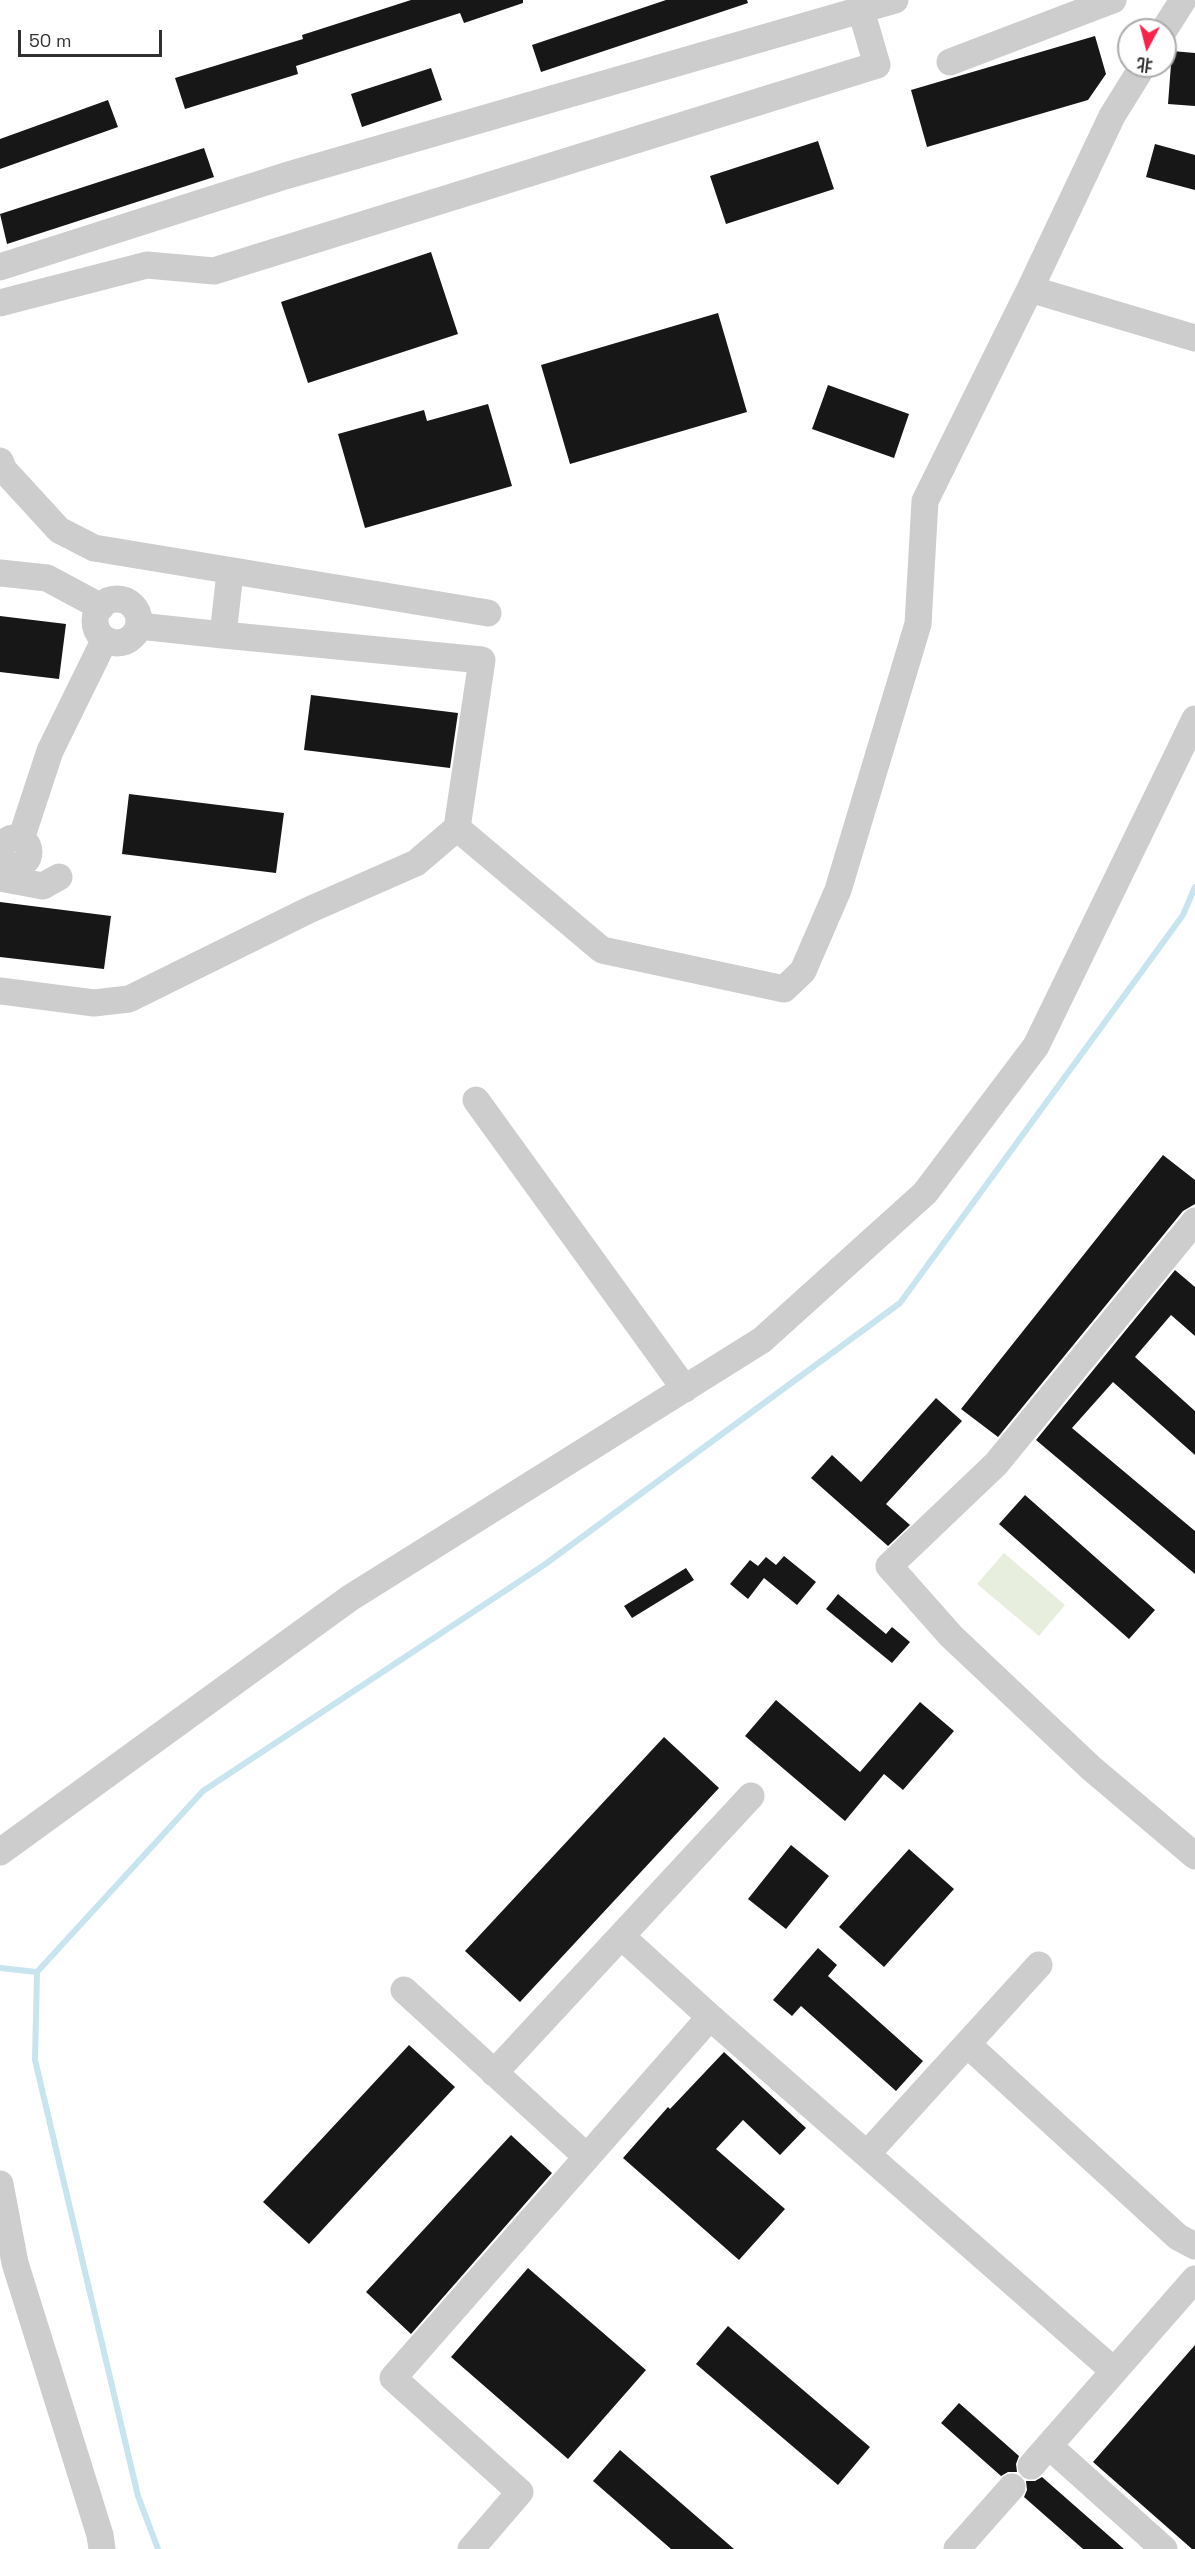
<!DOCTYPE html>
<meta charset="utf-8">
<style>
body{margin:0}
#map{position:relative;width:1195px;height:2549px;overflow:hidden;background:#fff;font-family:"Space Grotesk","Noto Sans SC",sans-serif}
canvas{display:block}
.north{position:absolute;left:1117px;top:18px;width:60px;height:60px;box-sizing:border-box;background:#fff;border:2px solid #acacac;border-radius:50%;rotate:187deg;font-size:16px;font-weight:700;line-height:24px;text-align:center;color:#303030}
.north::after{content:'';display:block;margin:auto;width:21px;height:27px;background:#f6234a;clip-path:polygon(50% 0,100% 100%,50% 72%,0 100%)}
.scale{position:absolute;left:18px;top:30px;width:144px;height:27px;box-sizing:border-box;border:3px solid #303030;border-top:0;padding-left:8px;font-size:18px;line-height:21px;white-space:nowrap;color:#303030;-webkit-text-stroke:4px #fff;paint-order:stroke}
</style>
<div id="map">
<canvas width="1195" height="2549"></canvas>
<div class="north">北</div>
<div class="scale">50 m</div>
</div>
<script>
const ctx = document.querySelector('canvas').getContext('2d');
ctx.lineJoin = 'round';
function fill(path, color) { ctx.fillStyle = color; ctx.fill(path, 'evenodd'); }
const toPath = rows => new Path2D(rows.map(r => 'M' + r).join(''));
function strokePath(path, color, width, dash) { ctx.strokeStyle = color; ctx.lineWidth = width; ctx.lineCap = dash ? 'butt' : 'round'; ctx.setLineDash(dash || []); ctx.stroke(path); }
fill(toPath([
 [1004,1553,1065,1605,1039,1636,977,1584]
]), '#e8eedd');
strokePath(toPath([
 [0,1968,37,1972],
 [158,2549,138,2496,35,2060,37,1972,203,1791,544,1565,900,1303,1183,915,1195,887]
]), '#c7e4ef', 6);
fill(toPath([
 [411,0,523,0,523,3,464,23,460,13,296,66,298,74,185,109,175,78,303,39,302,35],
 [666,0,747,0,748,3,541,72,532,45],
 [1095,36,1106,74,1088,100,927,147,911,90],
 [1172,51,1195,53,1195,106,1168,104],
 [431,68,442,100,362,127,351,94],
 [108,100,118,127,0,169,0,139],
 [818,141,834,189,726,224,710,176],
 [1155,144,1195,155,1195,190,1146,177],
 [204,148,214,177,7,244,0,214],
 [431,252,458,334,308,383,281,302],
 [718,313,747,412,570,464,541,365],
 [828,385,909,414,894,458,812,429],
 [488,404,512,486,365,528,338,434,424,410,427,421],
 [0,616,66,624,59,679,0,672],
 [311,695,458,713,450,768,304,750],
 [129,794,284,813,276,873,122,854],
 [0,902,111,916,104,969,0,957],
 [1163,1155,1195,1180,1195,1204,1183,1211,998,1437,961,1409],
 [1175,1270,1195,1287,1195,1336,1171,1315,1135,1357,1195,1411,1195,1455,1113,1382,1072,1428,1195,1531,1195,1574,1036,1440],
 [936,1398,962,1421,886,1504,910,1525,888,1546,811,1478,832,1455,861,1482],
 [1025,1495,1155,1610,1129,1639,999,1524],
 [784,1556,816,1582,797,1605,764,1578,748,1599,730,1584,750,1560,758,1566,766,1557,776,1565],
 [686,1568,694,1580,632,1618,624,1606],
 [838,1594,886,1634,892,1627,910,1642,892,1663,826,1609],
 [776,1700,860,1772,920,1702,954,1731,903,1790,884,1774,845,1821,745,1736],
 [664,1737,719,1788,520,2002,465,1951],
 [791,1845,829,1876,786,1929,748,1899],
 [909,1849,954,1889,884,1967,839,1927],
 [818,1948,837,1965,828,1976,923,2061,896,2091,801,2006,792,2016,773,2000],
 [409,2045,455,2087,309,2244,263,2202],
 [724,2052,806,2128,780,2155,743,2120,716,2149,785,2209,739,2260,623,2158,668,2107,670,2109],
 [511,2135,552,2173,411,2334,366,2292],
 [528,2268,646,2370,568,2459,451,2357],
 [728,2326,870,2447,838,2485,696,2364],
 [1195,2345,1195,2549,1192,2549,1093,2462],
 [959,2403,1019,2456,1016,2464,1017,2472,1008,2472,1001,2476,941,2423],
 [620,2450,734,2549,671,2549,593,2481],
 [1042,2477,1124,2549,1083,2549,1024,2497,1027,2490,1026,2481,1035,2481]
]), '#171717');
strokePath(toPath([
 [1164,30,1183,0],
 [950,62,1113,0],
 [0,267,285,176,895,0],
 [1030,289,1195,338],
 [0,303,147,265,214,271,877,65,861,10],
 [0,461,4,470,59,530,94,548,488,613],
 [0,573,47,578,101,607],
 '95 621a22 22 0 1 1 44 0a22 22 0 1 1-44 0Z',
 [139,626,223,635],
 [457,828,602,950,784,989,803,971,838,890,918,624,925,501,1030,289,1112,116,1143,66],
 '1 852a14 14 0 1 1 28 0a14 14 0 1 1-28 0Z',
 [21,839,50,751,105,639],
 [0,878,43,886,59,877],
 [0,991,94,1003,129,999,309,910,416,863,457,828,482,660,223,635,230,573],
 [476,1100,685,1389],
 [1195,1221,996,1464,889,1566,951,1636,1091,1768,1195,1856],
 [0,1852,350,1598,762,1340,925,1193,1036,1046,1195,719],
 [621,1936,710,2017],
 [404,1990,587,2157],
 [967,2044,1178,2237,1195,2246],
 [494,2073,751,1796],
 [867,2154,1039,1965],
 [0,2184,15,2263,100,2535,102,2549],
 [1049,2446,1164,2549],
 [1031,2466,1195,2279],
 [471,2549,520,2492,393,2378,710,2017,1114,2371],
 [957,2549,1012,2487]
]), '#cdcdcd', 27);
</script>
